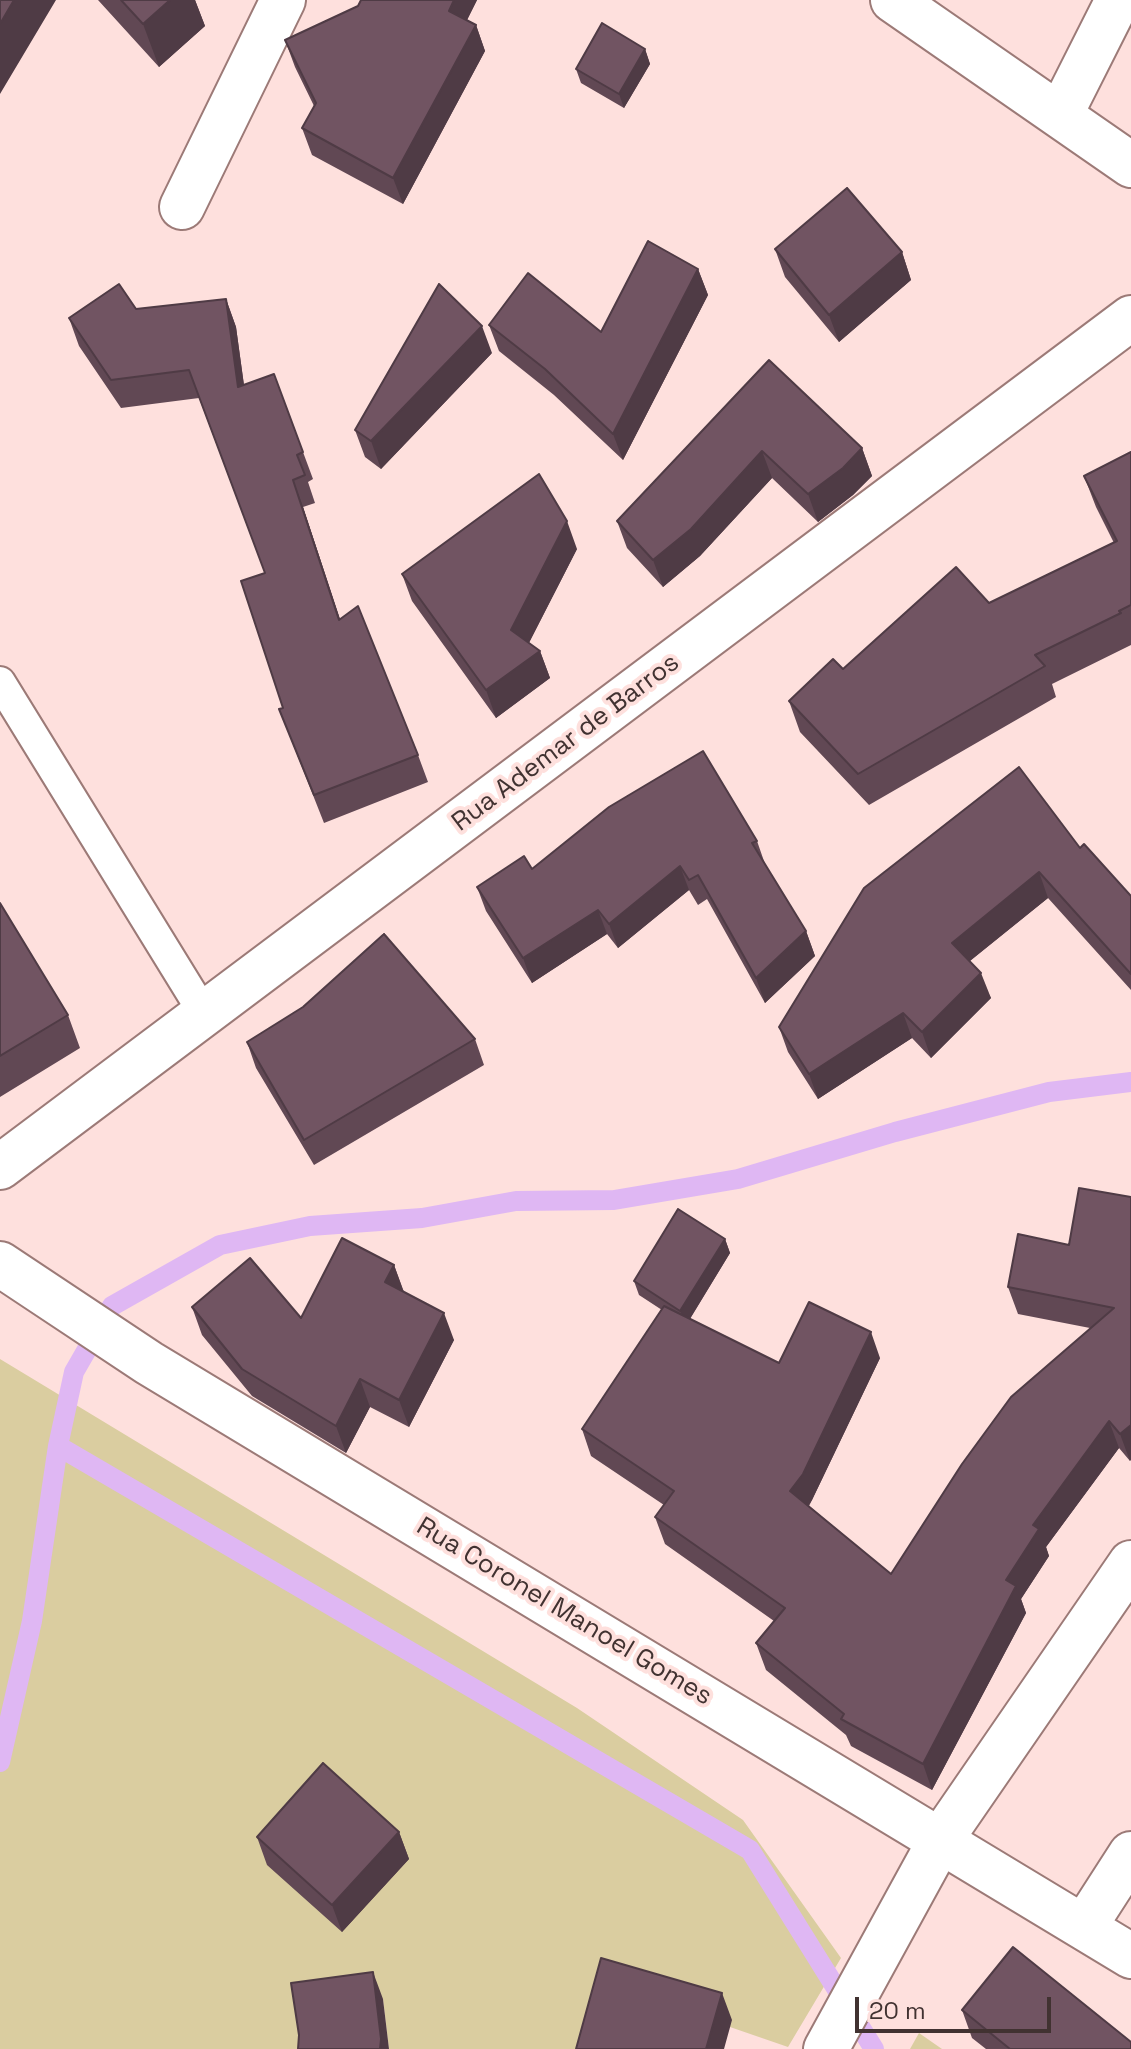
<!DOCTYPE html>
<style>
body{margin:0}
#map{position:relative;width:1131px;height:2049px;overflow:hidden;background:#fee0dd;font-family:"Space Grotesk",sans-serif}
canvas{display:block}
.scale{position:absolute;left:855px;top:1997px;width:196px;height:36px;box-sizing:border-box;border:4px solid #413231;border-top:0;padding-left:10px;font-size:24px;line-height:28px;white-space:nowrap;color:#413231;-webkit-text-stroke:6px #fee0dd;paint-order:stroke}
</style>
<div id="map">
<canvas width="1131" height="2049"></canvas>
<div class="scale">20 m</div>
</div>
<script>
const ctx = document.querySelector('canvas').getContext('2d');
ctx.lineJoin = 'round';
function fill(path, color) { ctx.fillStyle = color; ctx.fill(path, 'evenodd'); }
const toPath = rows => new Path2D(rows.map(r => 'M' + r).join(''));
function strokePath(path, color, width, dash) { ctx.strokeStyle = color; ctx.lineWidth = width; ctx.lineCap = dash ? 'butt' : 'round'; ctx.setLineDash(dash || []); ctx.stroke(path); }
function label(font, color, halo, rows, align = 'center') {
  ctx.font = font + ' "Space Grotesk",sans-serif'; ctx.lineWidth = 8; ctx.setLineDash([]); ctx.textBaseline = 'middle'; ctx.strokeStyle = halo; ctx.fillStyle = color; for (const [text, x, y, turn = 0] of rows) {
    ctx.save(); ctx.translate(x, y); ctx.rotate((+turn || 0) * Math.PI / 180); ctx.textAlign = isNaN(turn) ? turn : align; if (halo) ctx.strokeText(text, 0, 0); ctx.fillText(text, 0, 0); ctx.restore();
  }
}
fill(toPath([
 [0,1359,577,1708,743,1820,841,1958,788,2047,611,1986,582,2049,389,2049,383,1999,307,2049,0,2049],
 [919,2033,942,2049,910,2049]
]), '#dacda0');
strokePath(toPath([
 [58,1446,750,1850,874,2049],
 [0,1762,32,1621,58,1446,74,1372,112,1306,220,1245,310,1226,422,1218,516,1201,614,1200,738,1179,895,1132,1049,1092,1131,1082]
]), '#dfb7f3', 20);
const lane = toPath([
 [0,682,205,1015]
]);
const street = toPath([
 [893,0,1131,165],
 [1060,115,1118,0],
 [182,207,283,0],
 [0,1264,149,1363,1131,1956],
 [1084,1927,1131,1854]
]);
const secondary = toPath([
 [0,1167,1131,318],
 [826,2049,941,1839,1131,1563]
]);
strokePath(lane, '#9c7a77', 34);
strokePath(street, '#9c7a77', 48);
strokePath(secondary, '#9c7a77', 48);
strokePath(lane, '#fff', 30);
strokePath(street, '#fff', 44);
strokePath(secondary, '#fff', 44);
fill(toPath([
 [98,0,195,0,205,26,159,67],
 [361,0,477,0,467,20,476,25,485,51,403,204,312,155,302,128,314,106,295,67,285,40,358,6],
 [645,49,650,64,624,108,581,83,576,69],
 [775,249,902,252,911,280,839,342,785,277],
 [698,269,708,295,623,460,554,395,499,351,489,325,601,332],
 [226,299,236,327,244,385,274,374,313,479,308,482,315,503,303,507,340,619,418,755,428,782,324,823,279,709,283,708,265,573,199,398,121,408,79,346,69,318],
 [492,353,381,469,365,457,355,430],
 [769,360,862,448,872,476,853,495,818,522,772,478,700,556,663,587,627,548,617,521],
 [1131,452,1131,645,1052,684,1056,697,869,805,800,732,789,701,843,669,989,603,1114,543,1096,507,1084,476],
 [577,549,529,643,540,651,550,678,496,718,412,601,402,574],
 [757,841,765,864,806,931,815,956,765,1003,707,899,698,905,689,890,618,948,607,934,532,983,486,911,477,887,532,869],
 [1080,848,1131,896,1131,990,1048,898,970,961,991,998,931,1058,912,1038,818,1099,788,1052,779,1027],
 [0,903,68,1015,80,1048,0,1097],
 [475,1039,484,1065,314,1165,256,1068,247,1042],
 [1131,1197,1130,1461,1119,1448,1046,1547,1049,1556,1021,1599,1026,1613,932,1790,851,1746,846,1735,766,1670,756,1643,774,1621,665,1544,655,1517,664,1505,591,1456,582,1429,662,1310,639,1295,634,1281,725,1239,730,1253,690,1319,779,1363,880,1358,812,1500,809,1506,891,1574,1090,1328,1018,1314,1008,1287,1069,1245],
 [394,1265,404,1292,454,1340,409,1427,370,1407,346,1453,252,1396,202,1335,192,1307,301,1318],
 [399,1832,409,1859,342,1932,267,1865,257,1837],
 [962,2010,1131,2049,986,2049,972,2038]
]), '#614854');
fill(toPath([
 [14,0,56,0,0,94,0,24],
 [170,0,195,0,205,26,159,67,143,24],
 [454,0,477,0,458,38,449,11],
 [476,25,485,51,403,204,393,178],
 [645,49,650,64,624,108,619,94],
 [902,252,911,280,839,342,829,315],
 [698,269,708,295,623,460,613,434],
 [226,299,236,327,248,415,238,387],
 [482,326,492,353,381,469,371,441],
 [862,448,872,476,853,495,818,522,808,494],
 [762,451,772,478,700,556,663,587,653,560],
 [293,480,303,507,349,647,339,620],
 [567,521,577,549,521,658,511,630],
 [540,651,550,678,496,718,486,690],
 [680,866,689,890,618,948,609,924],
 [1039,872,1048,898,961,968,952,943],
 [598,910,607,934,532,983,523,958],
 [806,931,815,956,765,1003,756,978],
 [981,973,991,998,931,1058,922,1032],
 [903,1013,912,1038,818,1099,809,1074],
 [725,1239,730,1253,686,1325,680,1311],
 [394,1265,404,1293,385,1282],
 [444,1313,454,1340,409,1427,399,1400],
 [871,1332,880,1358,812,1500,800,1518,790,1491],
 [360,1379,370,1407,346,1453,336,1426],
 [1109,1421,1119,1448,1046,1547,1049,1556,1021,1599,1026,1613,932,1790,923,1764,1006,1580,1033,1525],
 [1131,1425,1131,1460,1130,1461,1120,1434],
 [399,1832,409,1859,342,1932,332,1905],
 [373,1972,383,1999,389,2049,380,2049],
 [722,1993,732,2020,724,2049,706,2049]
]), '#4f3b45');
const building = toPath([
 [0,0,14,0,0,24,0,0],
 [121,0,170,0,143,24,121,0],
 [361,0,454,0,449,11,476,25,393,178,302,128,316,103,285,40,358,6,361,0],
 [602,23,645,49,619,94,576,69,602,23],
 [847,188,902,252,829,315,775,249,847,188],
 [648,241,698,269,613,434,545,369,489,325,528,273,601,332,648,241],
 [119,284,136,309,226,299,238,387,274,374,303,452,297,455,305,475,293,480,339,620,358,606,418,755,314,795,279,709,283,708,241,581,265,573,189,370,111,380,69,318,119,284],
 [439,284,482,326,371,441,355,430,439,284],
 [769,360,862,448,843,468,808,494,762,451,691,529,653,560,617,521,769,360],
 [1131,452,1131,605,1119,611,1121,613,1035,655,1045,666,858,774,789,701,833,659,843,669,956,567,989,603,1117,541,1084,476,1131,452],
 [539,474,567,521,511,630,540,651,486,690,402,574,539,474],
 [703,751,757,841,752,843,806,931,756,978,698,875,689,880,680,866,609,924,598,910,523,958,477,887,524,856,532,869,609,807,703,751],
 [1019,767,1080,848,1084,844,1131,896,1131,974,1039,872,952,943,981,973,922,1032,903,1013,809,1074,779,1027,864,888,1019,767],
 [0,903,68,1015,0,1056,0,903],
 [384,934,475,1039,304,1140,247,1042,303,1007,384,934],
 [1079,1188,1131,1197,1131,1425,1120,1434,1109,1421,1033,1525,1039,1529,1006,1580,1016,1586,923,1764,841,1719,844,1714,756,1643,785,1608,655,1517,674,1491,582,1429,664,1306,779,1363,809,1302,871,1332,803,1474,790,1491,891,1574,962,1464,1011,1397,1114,1308,1008,1287,1018,1234,1069,1245,1079,1188],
 [678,1209,725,1239,680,1311,634,1281,678,1209],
 [342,1238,394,1265,385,1282,444,1313,399,1400,360,1379,336,1426,242,1369,192,1307,250,1258,301,1318,342,1238],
 [323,1763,399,1832,332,1905,257,1837,323,1763],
 [1013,1947,1131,2042,1131,2049,1010,2049,962,2010,1013,1947],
 [601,1958,722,1993,706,2049,576,2049,601,1958],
 [373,1972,381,2039,380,2049,298,2049,299,2035,291,1983,373,1972]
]);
fill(building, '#715462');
strokePath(building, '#4f3b45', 2);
label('26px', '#413231', '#fee0dd', [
 ["Rua Ademar de Barros",566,743,-37],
 ["Rua Coronel Manoel Gomes",564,1612,31]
]);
</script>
